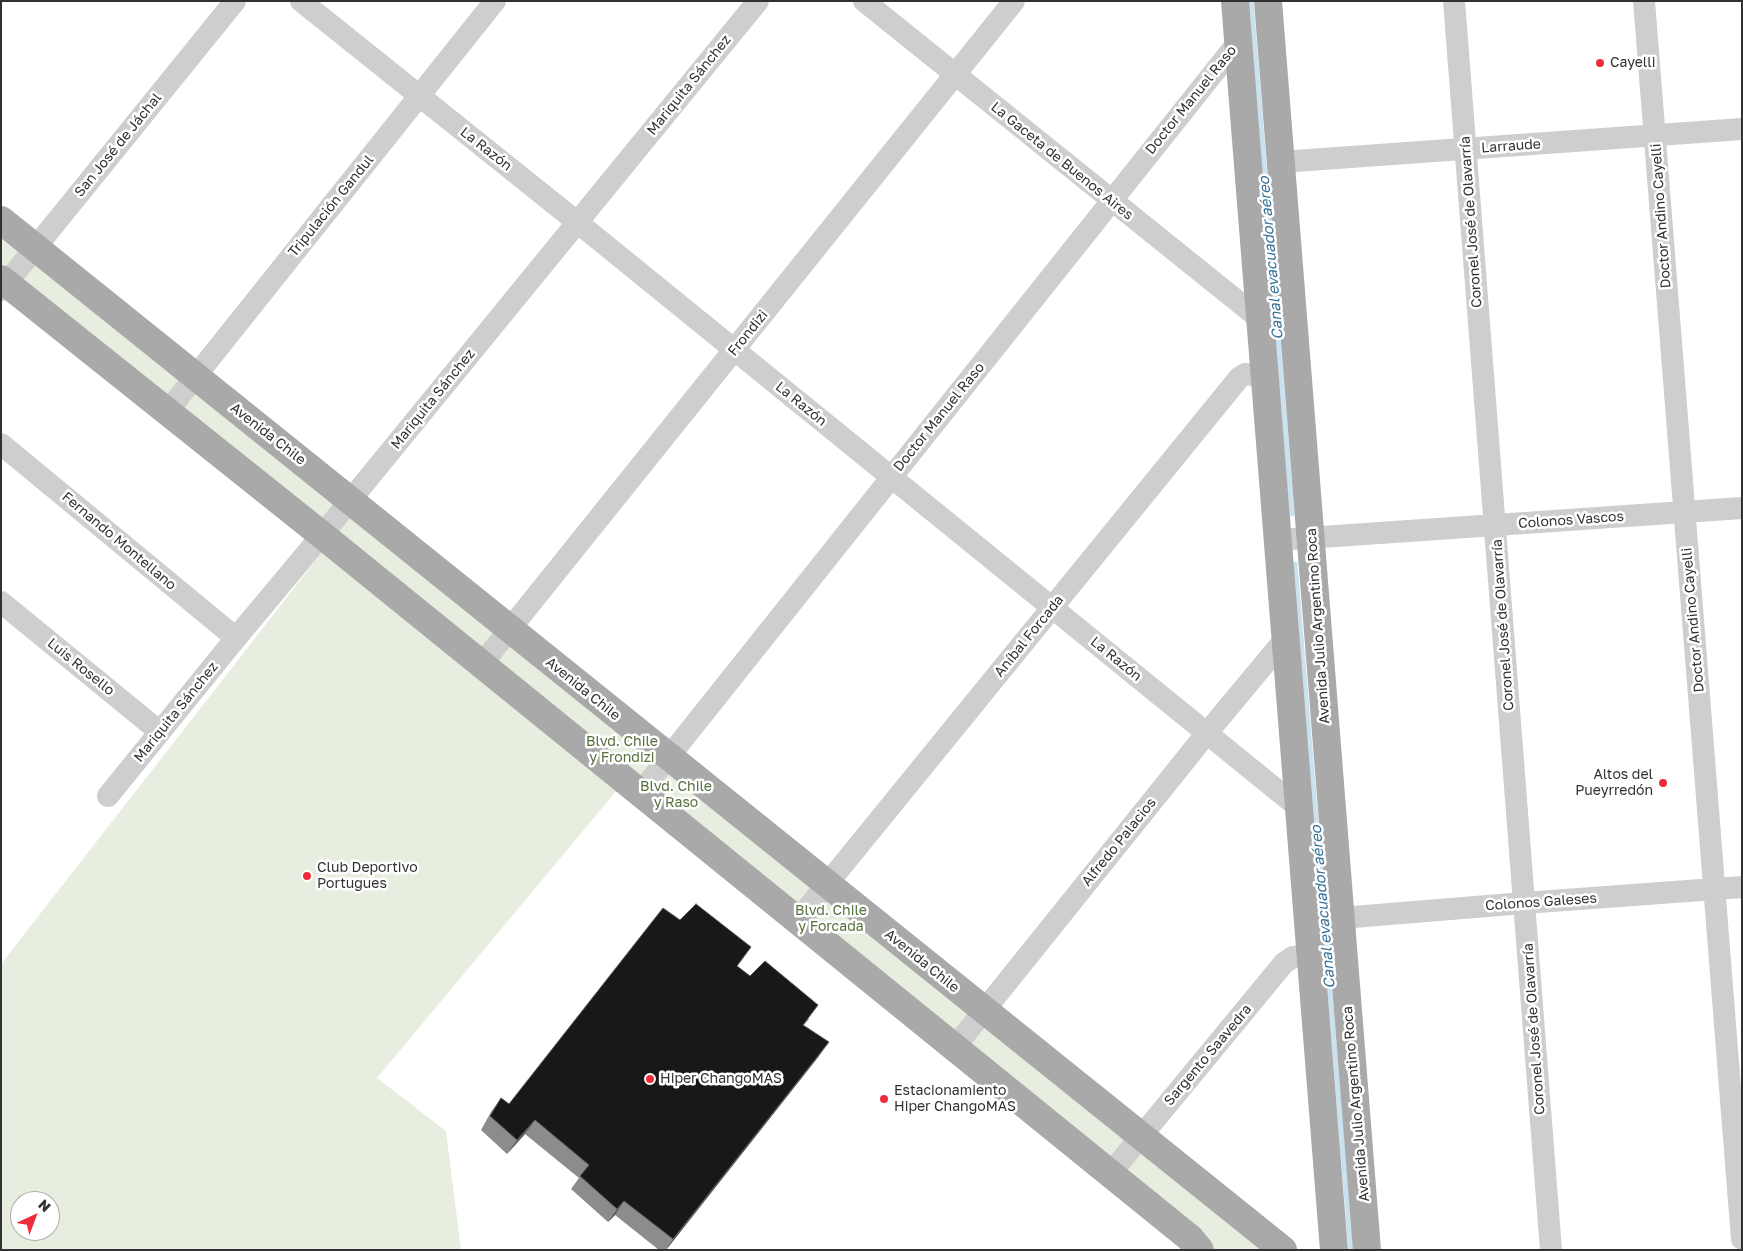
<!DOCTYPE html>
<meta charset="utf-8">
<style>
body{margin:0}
#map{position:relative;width:1743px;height:1251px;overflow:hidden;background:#fff;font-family:"Golos Text",sans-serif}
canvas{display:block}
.frame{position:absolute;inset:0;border:2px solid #313131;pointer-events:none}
.north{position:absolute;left:10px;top:1191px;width:50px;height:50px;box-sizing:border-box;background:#fff;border:1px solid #adadad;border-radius:50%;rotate:43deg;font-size:14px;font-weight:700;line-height:20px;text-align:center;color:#313131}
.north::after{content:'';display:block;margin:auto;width:18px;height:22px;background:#f02b3b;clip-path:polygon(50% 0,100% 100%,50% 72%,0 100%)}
</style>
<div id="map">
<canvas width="1743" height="1251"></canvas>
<div class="frame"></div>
<div class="north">N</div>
</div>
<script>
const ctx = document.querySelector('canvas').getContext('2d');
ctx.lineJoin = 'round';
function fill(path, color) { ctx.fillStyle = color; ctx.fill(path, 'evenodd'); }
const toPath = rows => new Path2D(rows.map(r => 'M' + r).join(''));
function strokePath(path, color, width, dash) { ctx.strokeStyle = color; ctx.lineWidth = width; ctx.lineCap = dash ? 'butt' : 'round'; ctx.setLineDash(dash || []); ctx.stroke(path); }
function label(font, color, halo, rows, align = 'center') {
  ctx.font = font + ' "Golos Text",sans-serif'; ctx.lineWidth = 5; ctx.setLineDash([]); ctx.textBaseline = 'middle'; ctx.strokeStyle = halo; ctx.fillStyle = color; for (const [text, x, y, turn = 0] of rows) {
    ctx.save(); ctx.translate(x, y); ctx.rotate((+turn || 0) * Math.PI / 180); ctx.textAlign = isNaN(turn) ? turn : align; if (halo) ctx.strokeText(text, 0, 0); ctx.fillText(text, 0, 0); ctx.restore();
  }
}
fill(toPath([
 [1,220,1283,1250,1200,1250,1,279],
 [323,551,618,789,377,1078,446,1131,461,1250,1,1250,1,964],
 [20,1201,50,1201,50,1231,20,1231]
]), '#e7eedf');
strokePath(toPath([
 [1251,1,1292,514],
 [1295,564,1351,1250]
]), '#cae1ef', 5);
strokePath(toPath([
 [301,1,577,222,1299,808],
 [864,1,1261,320],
 [1454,1,1551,1250],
 [1644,1,1742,1239],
 [1281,162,1742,129],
 [1,290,235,1],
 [167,412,495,1],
 [1,444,236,638],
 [1278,540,1742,508],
 [1,602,160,732],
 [481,665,1014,1],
 [640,793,1239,41],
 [108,796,236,638,322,535,758,1],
 [1341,918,1524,903,1742,887],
 [797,921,1239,378,1245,374,1255,375,1263,382,1266,389],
 [954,1048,1207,733,1286,638],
 [1110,1174,1284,963,1293,957,1299,956,1308,960,1312,967]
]), '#cecece', 22);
strokePath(toPath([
 [1235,1,1334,1250],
 [1268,1,1367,1250],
 [1,220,1283,1250],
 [1,279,322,535,1191,1239,1200,1250]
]), '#a9a9a9', 28);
fill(toPath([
 [737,966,750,976,809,1019,803,1026,819,1056,666,1250,659,1250,615,1215,608,1222,571,1189,579,1178,525,1134,507,1154,481,1130,491,1112,501,1098,509,1104]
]), '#8c8c8c');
fill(toPath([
 [829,1042,819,1056,666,1250,673,1239],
 [535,1120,525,1134,507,1154,517,1140],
 [624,1201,615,1215,608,1222,617,1209]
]), '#5d5d5d');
const building = toPath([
 [696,904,751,947,737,966,750,976,765,961,818,1005,803,1025,829,1042,673,1239,624,1201,617,1209,580,1176,589,1165,535,1120,517,1140,490,1116,501,1098,509,1104,663,908,680,920,696,904]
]);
fill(building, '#181818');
strokePath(building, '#5d5d5d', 1);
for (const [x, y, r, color] of [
 [1600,63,5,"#f02b3b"],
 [1663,783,5,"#f02b3b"],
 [307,876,5,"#f02b3b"],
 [650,1079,5,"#f02b3b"],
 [884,1099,5,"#f02b3b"]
]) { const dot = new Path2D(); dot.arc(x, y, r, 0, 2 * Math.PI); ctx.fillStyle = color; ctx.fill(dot); strokePath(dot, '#fff', 2); }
label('14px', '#313131', '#fff', [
 ["Cayelli",1610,63],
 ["Altos del",1653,775,"right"],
 ["Pueyrredón",1653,791,"right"],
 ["Club Deportivo",317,868],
 ["Portugues",317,884],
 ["Hiper ChangoMAS",660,1079],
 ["Estacionamiento",894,1091],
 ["Hiper ChangoMAS",894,1107]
], 'left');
label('14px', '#313131', '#fff', [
 ["Mariquita Sánchez",689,85,-51],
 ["Doctor Manuel Raso",1191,100,-51],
 ["San José de Jáchal",118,145,-51],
 ["Larraude",1511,146,-4],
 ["La Razón",486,149,38],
 ["La Gaceta de Buenos Aires",1062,161,39],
 ["Tripulación Gandul",331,206,-51],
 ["Doctor Andino Cayelli",1661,216,-94],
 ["Coronel José de Olavarría",1471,222,-94],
 ["Frondizi",748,333,-51],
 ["Mariquita Sánchez",433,399,-51],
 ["La Razón",801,404,39],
 ["Doctor Manuel Raso",939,417,-51],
 ["Avenida Chile",268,434,38],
 ["Colonos Vascos",1571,520,-4],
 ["Fernando Montellano",119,541,40],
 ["Doctor Andino Cayelli",1693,620,-95],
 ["Coronel José de Olavarría",1503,625,-94],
 ["Avenida Julio Argentino Roca",1318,626,-94],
 ["Aníbal Forcada",1029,636,-51],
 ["La Razón",1116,659,39],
 ["Luis Rosello",81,667,39],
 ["Avenida Chile",583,689,39],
 ["Mariquita Sánchez",176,712,-51],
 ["Alfredo Palacios",1119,842,-51],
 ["Colonos Galeses",1541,902,-4],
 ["Avenida Chile",922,961,39],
 ["Coronel José de Olavarría",1534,1029,-94],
 ["Sargento Saavedra",1208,1055,-50],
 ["Avenida Julio Argentino Roca",1356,1104,-95]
]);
label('14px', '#54703b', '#fff', [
 ["Blvd. Chile",622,742],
 ["y Frondizi",622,758],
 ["Blvd. Chile",676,787],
 ["y Raso",676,803],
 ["Blvd. Chile",831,911],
 ["y Forcada",831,927]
]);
label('italic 15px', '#39759a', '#fff', [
 ["Canal evacuador aéreo",1271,258,-95],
 ["Canal evacuador aéreo",1323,907,-95]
]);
</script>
